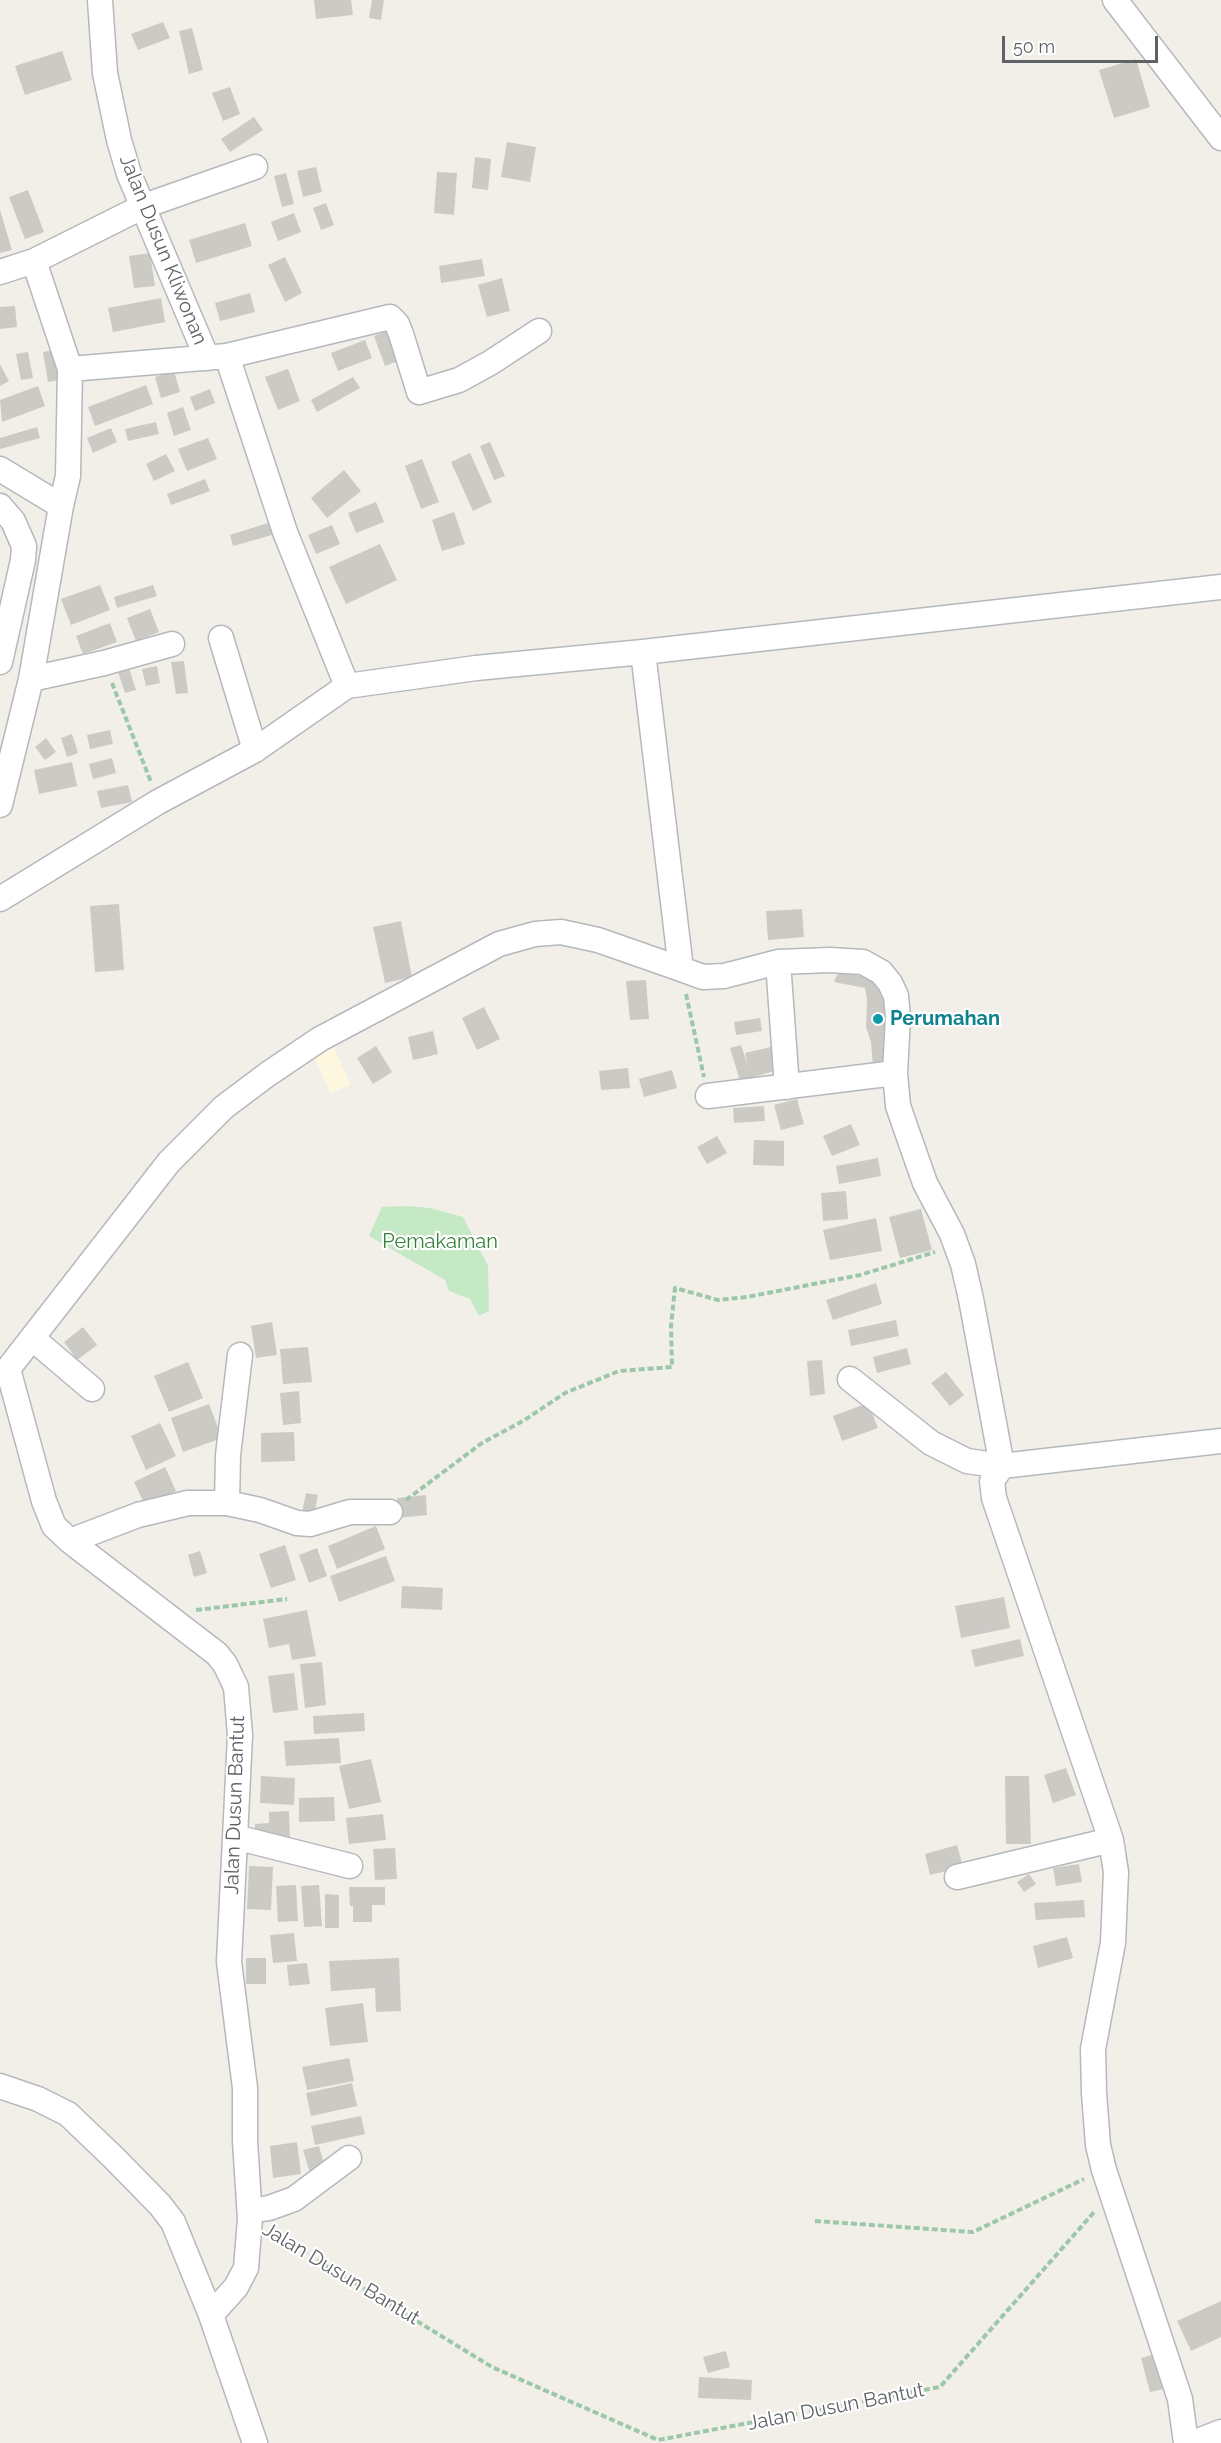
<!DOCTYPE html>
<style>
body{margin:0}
#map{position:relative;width:1221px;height:2443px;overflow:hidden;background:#f1efe8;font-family:Raleway,sans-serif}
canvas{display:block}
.scale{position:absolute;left:1002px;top:36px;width:156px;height:27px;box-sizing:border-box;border:3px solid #5f6368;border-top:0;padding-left:8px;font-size:18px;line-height:21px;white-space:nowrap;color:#5f6368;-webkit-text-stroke:4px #fff;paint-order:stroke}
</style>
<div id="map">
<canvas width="1221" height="2443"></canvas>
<div class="scale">50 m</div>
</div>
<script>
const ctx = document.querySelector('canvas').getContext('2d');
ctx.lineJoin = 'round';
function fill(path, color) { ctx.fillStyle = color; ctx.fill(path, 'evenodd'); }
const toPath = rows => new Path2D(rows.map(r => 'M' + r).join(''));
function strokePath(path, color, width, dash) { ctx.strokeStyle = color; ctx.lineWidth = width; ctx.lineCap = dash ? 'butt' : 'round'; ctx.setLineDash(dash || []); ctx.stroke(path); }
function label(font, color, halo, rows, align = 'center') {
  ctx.font = font + ' Raleway,sans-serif'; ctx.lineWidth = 4.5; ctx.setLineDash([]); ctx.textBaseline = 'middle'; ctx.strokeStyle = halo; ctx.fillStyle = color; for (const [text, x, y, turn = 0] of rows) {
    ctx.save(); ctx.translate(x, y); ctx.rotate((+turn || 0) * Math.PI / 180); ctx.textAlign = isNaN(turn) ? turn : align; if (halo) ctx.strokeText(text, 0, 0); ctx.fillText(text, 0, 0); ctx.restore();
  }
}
fill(toPath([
 [332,1044,351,1085,331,1093,313,1055]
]), '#fef7e0');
fill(toPath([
 [407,1206,430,1208,463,1217,488,1266,489,1311,479,1316,470,1299,449,1291,445,1280,369,1236,382,1207]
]), '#c5e8c5');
fill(toPath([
 [314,0,351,0,353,15,316,19],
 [372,0,384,0,381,20,369,18],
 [163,22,170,38,138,50,131,34],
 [192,28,203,70,189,74,179,31],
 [62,51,72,80,25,95,15,66],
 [1136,59,1150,107,1114,118,1099,70],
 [230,87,240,114,223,121,212,93],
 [254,117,263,130,230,152,221,139],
 [507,142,536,147,530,182,501,177],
 [475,157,491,159,488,190,472,188],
 [316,167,322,192,303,197,297,171],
 [437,172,457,173,454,215,434,213],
 [286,173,294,204,282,207,274,176],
 [28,190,44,232,25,239,9,197],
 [326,203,334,225,321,230,313,208],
 [0,210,12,250,0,253],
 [294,213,301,232,278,241,271,222],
 [245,223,252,246,196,263,189,240],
 [150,253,155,286,134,288,129,256],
 [285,257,302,293,285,302,268,265],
 [482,259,485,276,441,283,439,266],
 [502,278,510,311,487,317,478,285],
 [250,293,255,312,220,321,215,303],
 [161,298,165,322,113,332,108,308],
 [15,306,17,327,0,329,0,307],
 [393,329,404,359,385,366,374,336],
 [365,340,372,358,338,371,331,353],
 [55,350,59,380,48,382,43,352],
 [28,352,33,378,21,380,16,354],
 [0,364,9,381,0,386],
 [288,369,300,401,278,410,265,377],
 [174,371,180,392,161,398,155,377],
 [353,377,360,388,317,412,311,400],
 [146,385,153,404,95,426,88,407],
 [38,386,45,406,2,422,0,400],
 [210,389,215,403,195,411,190,397],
 [183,407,191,430,174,436,167,413],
 [156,422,159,434,128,441,125,429],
 [37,427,40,438,0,449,0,438],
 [111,428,117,442,93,453,87,438],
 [208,438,217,459,187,471,178,449],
 [490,442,505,476,494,480,480,446],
 [470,453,492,502,473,511,451,462],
 [166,454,175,471,154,481,146,464],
 [422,459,439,502,421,509,405,466],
 [344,470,361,491,327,518,311,498],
 [205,479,210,491,171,505,167,494],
 [376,502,384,522,356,533,348,513],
 [454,512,465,544,442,551,432,520],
 [268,523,272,535,233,546,230,535],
 [332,525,340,544,316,554,308,535],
 [380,544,397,580,346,604,329,567],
 [100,585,110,610,71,625,61,599],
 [153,585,157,596,117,608,114,597],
 [150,609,159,632,136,641,127,618],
 [110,623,117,642,83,654,76,636],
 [184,661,188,693,176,694,171,662],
 [157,666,160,683,146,686,142,669],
 [129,668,136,690,125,693,118,672],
 [110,730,113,744,90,749,87,735],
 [72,734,78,753,67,757,61,738],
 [46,738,56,752,45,760,35,747],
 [112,758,116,773,93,779,89,764],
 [72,762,77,786,39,794,34,770],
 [128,785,132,802,101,808,97,791],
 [119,904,124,970,95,972,90,906],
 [802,909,804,937,768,940,766,911],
 [401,921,412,977,385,983,373,927],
 [838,973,863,976,877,981,887,991,891,1067,873,1067,871,1042,866,1027,867,999,865,988,834,982],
 [646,980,649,1019,630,1020,626,981],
 [484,1007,500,1039,477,1050,462,1018],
 [760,1018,762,1031,736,1035,734,1022],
 [433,1031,438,1054,413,1060,408,1037],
 [741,1045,748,1066,745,1053,775,1046,781,1069,740,1081,730,1048],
 [376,1046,392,1072,373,1084,357,1058],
 [628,1068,630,1088,601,1090,599,1071],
 [672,1070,677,1088,644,1097,639,1079],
 [797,1099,804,1124,781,1130,774,1105],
 [764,1106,765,1121,734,1123,733,1108],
 [851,1124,860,1145,832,1156,823,1136],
 [717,1136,727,1153,707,1164,697,1147],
 [754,1140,784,1141,784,1166,753,1165],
 [878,1158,881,1176,839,1184,836,1166],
 [846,1191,848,1219,823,1221,821,1193],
 [921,1209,932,1250,900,1258,889,1217],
 [876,1218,882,1251,830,1260,823,1230],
 [876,1283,882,1304,833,1320,826,1300],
 [896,1320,899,1336,851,1346,848,1330],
 [272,1322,277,1355,256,1358,251,1326],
 [83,1327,97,1345,77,1360,64,1342],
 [308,1347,312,1382,283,1384,280,1349],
 [907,1348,911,1364,877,1373,873,1357],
 [822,1360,825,1394,810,1396,807,1361],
 [188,1362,203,1398,169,1412,154,1376],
 [946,1372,964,1395,950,1406,931,1383],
 [299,1391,301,1423,283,1425,280,1393],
 [868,1403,878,1428,842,1441,833,1416],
 [209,1404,222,1438,183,1452,171,1418],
 [160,1423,176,1456,146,1470,131,1436],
 [294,1432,295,1461,261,1462,261,1433],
 [165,1467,176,1491,145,1505,134,1482],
 [306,1493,318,1495,313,1519,301,1517],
 [426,1495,427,1515,399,1518,397,1498],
 [376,1526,385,1549,337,1569,328,1546],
 [285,1545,296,1580,271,1588,259,1554],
 [317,1548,327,1576,309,1583,299,1555],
 [200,1551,207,1573,194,1577,188,1555],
 [386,1556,395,1581,339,1602,330,1576],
 [402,1586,443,1588,442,1610,401,1608],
 [1004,1597,1010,1628,961,1638,955,1606],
 [307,1610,316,1656,292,1660,289,1644,269,1648,263,1619],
 [1020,1639,1024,1656,975,1667,971,1650],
 [322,1662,326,1705,305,1708,300,1664],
 [294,1673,298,1710,273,1713,268,1676],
 [364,1713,365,1731,314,1734,313,1716],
 [339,1738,341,1763,286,1766,284,1741],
 [371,1759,381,1802,349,1809,339,1766],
 [1066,1768,1076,1795,1053,1803,1044,1775],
 [261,1776,295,1778,294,1805,260,1803],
 [1005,1776,1029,1776,1031,1844,1006,1844],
 [334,1797,335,1821,299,1822,299,1798],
 [289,1811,290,1841,255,1838,255,1824,269,1823,269,1812],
 [383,1814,386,1840,349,1844,346,1818],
 [957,1845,963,1867,930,1875,925,1854],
 [395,1848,397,1879,375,1880,373,1849],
 [1079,1864,1082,1882,1056,1886,1053,1868],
 [249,1866,273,1867,271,1910,247,1909],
 [1029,1874,1036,1884,1024,1892,1017,1882],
 [296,1885,298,1921,278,1922,276,1886],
 [319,1885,322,1926,304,1927,301,1886],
 [349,1887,385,1887,385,1905,372,1905,372,1922,353,1922,353,1906,350,1906],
 [325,1894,339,1895,339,1928,325,1928],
 [1084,1900,1085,1917,1036,1920,1034,1903],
 [294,1933,297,1961,273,1963,270,1935],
 [1067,1937,1073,1958,1038,1968,1033,1946],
 [246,1958,266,1958,266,1984,246,1984],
 [399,1958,401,2011,376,2012,375,1988,331,1991,329,1961],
 [307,1963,310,1984,289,1986,287,1965],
 [363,2003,368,2042,330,2046,325,2008],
 [349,2058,354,2081,307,2090,302,2067],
 [352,2083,357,2106,311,2116,306,2093],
 [361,2116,365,2134,315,2145,311,2126],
 [297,2142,301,2174,273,2178,270,2146],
 [319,2146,325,2168,310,2173,303,2150],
 [1221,2301,1221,2337,1191,2351,1177,2321],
 [726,2351,730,2367,708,2373,703,2357],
 [1163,2352,1173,2387,1150,2392,1141,2358],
 [699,2377,752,2380,751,2400,698,2398]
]), '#cccac5');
const minor = toPath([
 [100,0,105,73,119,140,129,174,207,358],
 [1115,0,1221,138],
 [34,261,70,369,227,356,390,317,397,324,401,334,419,392,459,380,490,363,539,331],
 [0,272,34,261,144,206,255,167],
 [227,356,285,532,347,686],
 [0,469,61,506,31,679,0,805],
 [0,506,13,521,24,546,23,560,0,662],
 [61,506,68,476,70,369],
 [221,638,255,750],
 [31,679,104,663,172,644],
 [0,899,158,802,255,750,347,686,476,668,643,652,1221,587],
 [778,962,787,1087],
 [681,969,703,977,724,976,778,962,830,960,863,962,881,972,890,983,896,996,898,1017,895,1073,898,1106,925,1183,952,1234,963,1264,971,1299,1002,1466],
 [708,1096,895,1073],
 [32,1338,92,1389],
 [8,1369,44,1501,54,1526,70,1541,217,1654,225,1664,236,1687,240,1735,229,1962,245,2088,245,2141,250,2219,246,2268,236,2287,211,2315],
 [0,1374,8,1369,169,1162,224,1107,268,1074,320,1039,499,944,535,934,561,932,598,940,681,969,643,652],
 [850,1379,931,1443,967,1461,1002,1466,1221,1441],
 [1002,1466,992,1481,994,1498,1111,1840,1116,1872,1113,1943,1093,2049,1094,2093,1098,2145,1104,2170,1180,2399,1186,2443],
 [227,1503,228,1455,240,1355],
 [70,1541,138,1515,188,1503,227,1503,260,1510,297,1523,310,1524,350,1512,390,1512],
 [235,1837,350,1866],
 [957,1877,1111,1840],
 [0,2086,38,2099,68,2114,113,2157,160,2205,173,2222,211,2315,255,2443],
 [250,2211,269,2208,294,2199,349,2158],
 [1193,2443,1221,2432]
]);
strokePath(minor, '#b5b8bc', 27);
strokePath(toPath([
 [112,683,151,782],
 [686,994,704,1077],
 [406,1500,482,1443,523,1421,565,1393,619,1371,672,1367,671,1326,675,1288,718,1300,747,1297,860,1275,935,1252],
 [196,1610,287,1599],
 [815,2221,973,2232,1084,2179],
 [271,2232,492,2367,658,2440,940,2387,1095,2211]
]), '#9cc7a9', 4, [6, 3]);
strokePath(minor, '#fff', 24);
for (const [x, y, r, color] of [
 [878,1019,6,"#0f9aa8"]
]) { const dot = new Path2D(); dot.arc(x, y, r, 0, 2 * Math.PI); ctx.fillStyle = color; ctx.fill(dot); strokePath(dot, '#fff', 2); }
label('20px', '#5f6368', '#fff', [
 ["Jalan Dusun Kliwonan",163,250,68],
 ["Jalan Dusun Bantut",235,1805,-88],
 ["Jalan Dusun Bantut",341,2274,31],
 ["Jalan Dusun Bantut",836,2407,-11]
]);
label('bold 20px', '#0d838f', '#fff', [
 ["Perumahan",890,1019]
], 'left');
label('20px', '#348238', '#fff', [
 ["Pemakaman",440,1242]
]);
</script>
